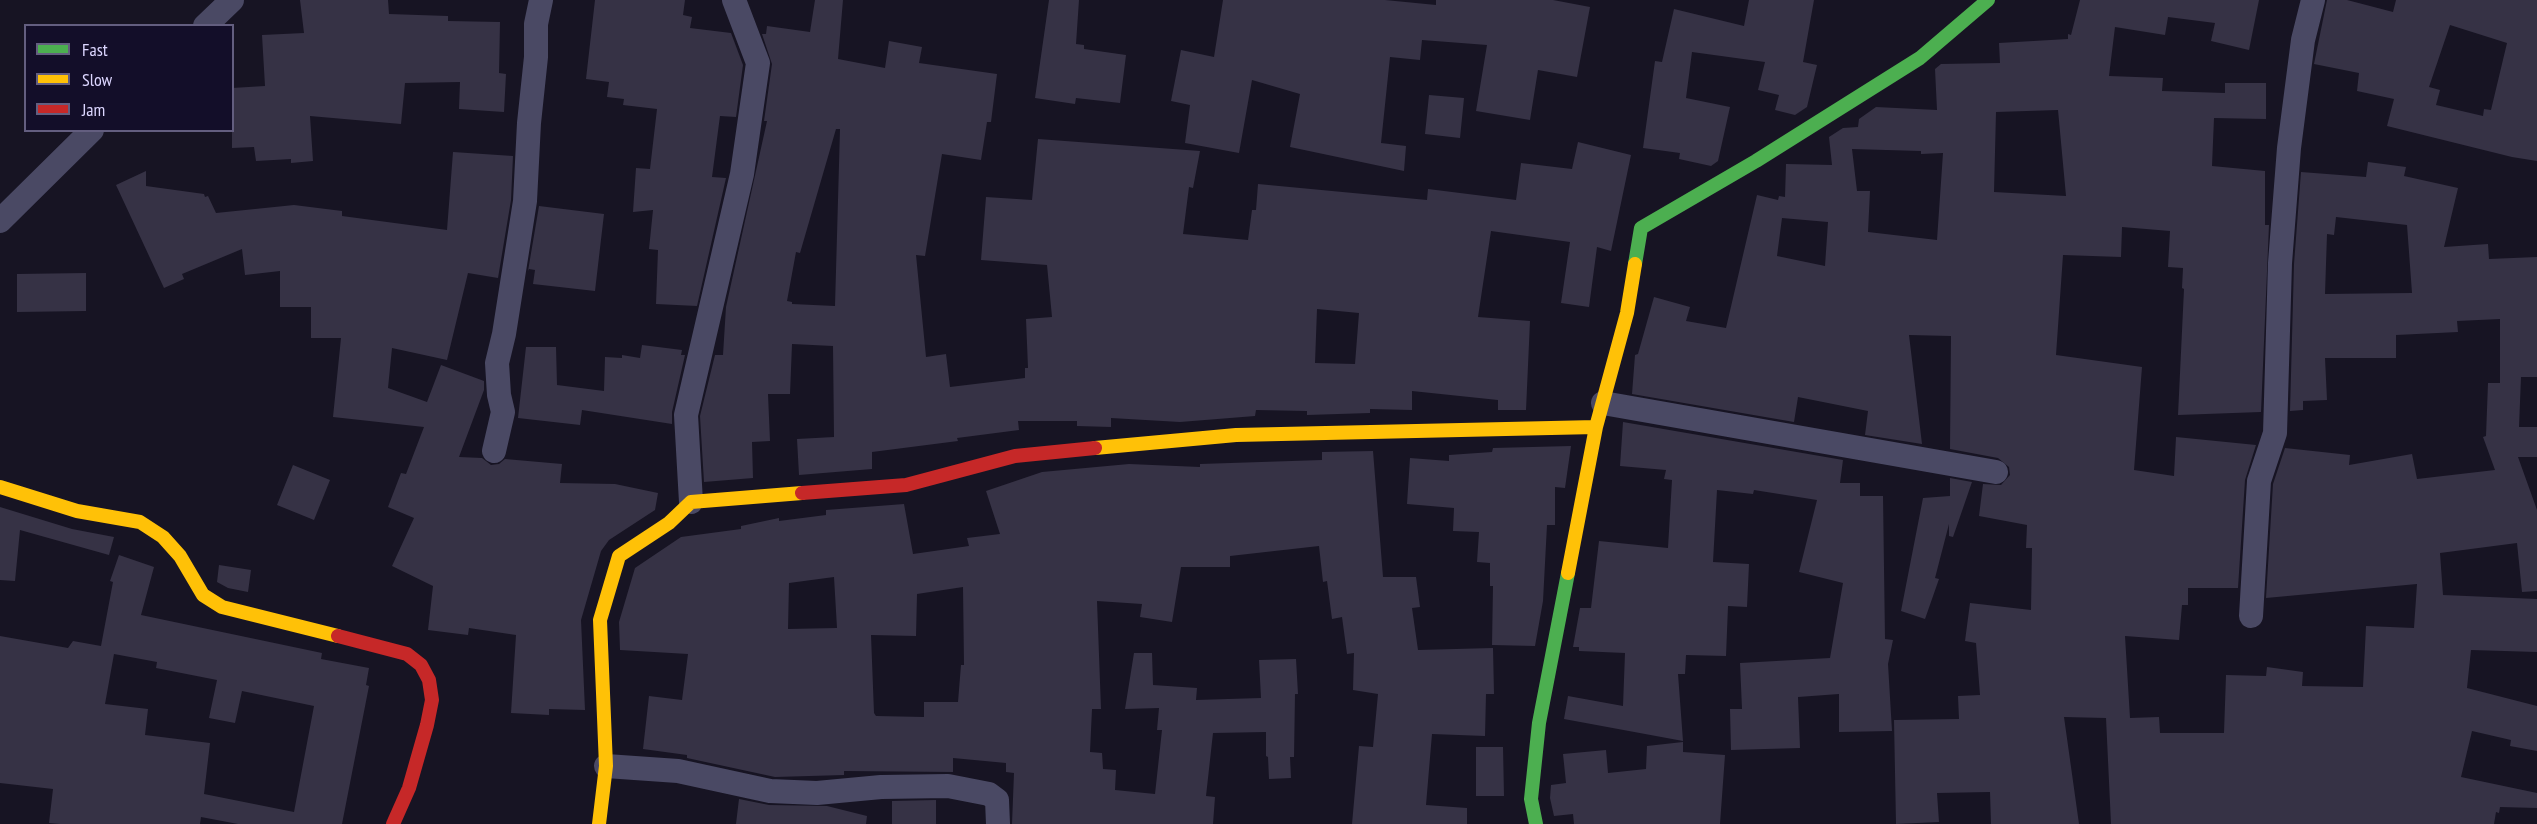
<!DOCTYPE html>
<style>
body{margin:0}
#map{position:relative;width:2537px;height:824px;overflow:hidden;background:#171423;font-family:"PT Sans Narrow",sans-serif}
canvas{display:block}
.legend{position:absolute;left:24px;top:24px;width:210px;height:108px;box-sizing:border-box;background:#130e29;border:2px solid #635e7f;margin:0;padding:8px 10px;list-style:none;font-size:18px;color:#dcd6ff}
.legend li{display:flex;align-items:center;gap:12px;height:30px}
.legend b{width:30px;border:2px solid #635e7f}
</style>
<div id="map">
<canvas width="2537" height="824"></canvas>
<ul class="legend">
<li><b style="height:8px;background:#4caf50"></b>Fast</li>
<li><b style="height:8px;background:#ffc107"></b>Slow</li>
<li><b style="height:8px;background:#c62828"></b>Jam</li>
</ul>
</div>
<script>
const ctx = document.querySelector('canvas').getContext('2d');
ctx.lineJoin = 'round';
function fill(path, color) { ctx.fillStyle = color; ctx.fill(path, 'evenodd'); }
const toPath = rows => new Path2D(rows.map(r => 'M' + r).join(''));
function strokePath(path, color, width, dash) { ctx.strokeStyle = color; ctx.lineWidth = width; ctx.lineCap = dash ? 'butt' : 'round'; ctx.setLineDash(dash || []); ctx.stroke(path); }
fill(toPath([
 [300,0,388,0,389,14,448,16,448,21,500,22,499,73,506,74,504,112,459,109,460,82,405,83,401,124,310,116,313,161,291,163,291,159,256,161,254,147,232,148,232,88,265,86,262,35,304,33],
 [595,0,685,0,683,15,692,17,690,28,731,33,743,65,736,117,720,116,712,177,726,178,697,306,656,304,658,250,649,249,653,210,633,212,636,168,650,169,657,109,623,105,624,99,607,97,609,82,586,79],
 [815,0,843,0,838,59,885,68,889,41,922,47,919,63,997,74,991,122,987,122,981,160,942,154,925,256,916,255,926,357,946,354,950,387,1025,378,1025,368,1028,368,1026,319,1052,317,1047,265,981,260,986,197,1032,200,1038,139,1200,151,1193,188,1189,187,1183,234,1248,240,1252,210,1256,210,1258,184,1427,200,1428,189,1516,200,1521,163,1572,169,1578,142,1631,155,1611,251,1597,247,1589,307,1561,303,1570,242,1491,231,1478,317,1530,321,1526,410,1498,410,1498,400,1412,391,1412,410,1370,409,1370,413,1307,415,1307,411,1256,410,1255,416,1180,422,1111,418,1111,427,1077,426,1077,421,1018,421,1019,430,957,438,958,441,872,452,872,469,799,475,797,439,834,437,833,346,792,344,790,394,768,394,770,441,752,442,753,478,704,482,700,416,715,355,723,355,726,307,767,121,764,121,772,64,762,34,766,34,767,26,810,32],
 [836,129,840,129,835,306,792,304,792,302,787,301,796,252,800,253],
 [1317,309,1359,313,1355,364,1315,363],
 [1049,0,1079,0,1076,44,1084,45,1084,49,1126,55,1120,103,1076,98,1075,104,1035,98],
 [1223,0,1385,0,1436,5,1436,0,1553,0,1590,7,1577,77,1538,70,1530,120,1476,111,1487,45,1422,40,1420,60,1390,57,1381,143,1406,146,1404,171,1290,147,1300,94,1252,80,1239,153,1185,143,1190,105,1171,101,1181,50,1214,57],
 [1749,0,1814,0,1803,62,1817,65,1807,107,1795,115,1775,110,1779,95,1758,90,1765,62,1692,52,1686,98,1730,107,1718,161,1711,166,1679,159,1680,153,1643,148,1655,61,1662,62,1674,9,1744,26],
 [2080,0,2259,0,2249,50,2211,41,2215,23,2168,17,2165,35,2115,27,2109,76,2163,78,2162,91,2225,93,2225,83,2266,83,2266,119,2214,118,2212,166,2265,171,2265,225,2269,225,2261,412,2178,415,2184,289,2182,288,2183,268,2168,267,2170,231,2122,227,2121,257,2063,255,2056,355,2142,367,2134,470,2174,476,2176,437,2256,445,2245,480,2238,588,2188,588,2188,605,2182,605,2179,640,2125,636,2130,718,2159,717,2160,733,2224,733,2226,675,2266,676,2267,667,2303,672,2302,686,2363,687,2366,626,2414,628,2417,584,2266,598,2273,484,2285,448,2350,455,2349,465,2412,454,2417,479,2495,470,2483,437,2486,436,2488,383,2500,383,2500,319,2457,321,2458,332,2396,335,2396,358,2325,358,2327,400,2303,401,2303,410,2290,411,2294,264,2301,172,2366,177,2368,162,2406,167,2404,176,2458,188,2444,247,2488,244,2489,259,2537,257,2537,377,2521,377,2519,427,2537,427,2537,457,2518,457,2537,510,2537,591,2522,592,2517,543,2440,553,2443,595,2537,599,2537,652,2471,650,2467,688,2537,706,2537,751,2510,746,2511,740,2472,731,2461,777,2537,793,2537,808,2500,807,2499,813,2496,812,2494,824,2111,824,2106,718,2064,717,2079,824,1991,824,1990,792,1937,793,1939,822,1896,824,1894,720,1959,719,1958,696,1980,695,1976,643,1965,641,1970,603,2031,610,2032,548,2026,548,2027,525,1979,516,1983,484,2001,485,2010,475,2009,467,1998,458,1950,449,1951,336,1909,335,1922,444,1865,435,1868,411,1798,397,1794,422,1632,394,1635,355,1638,354,1654,297,1690,307,1686,321,1726,328,1757,195,1778,200,1779,196,1785,197,1786,164,1832,165,1829,137,1843,128,1858,127,1859,119,1876,107,1937,110,1935,69,1941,64,2000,63,1999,43,2068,39,2068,34,2071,35],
 [2058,110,2066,196,1994,192,1996,112],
 [1852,149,1921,151,1921,154,1943,153,1937,240,1868,232,1870,191,1857,191],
 [2336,217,2407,225,2412,293,2325,294,2327,234,2334,235],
 [1782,218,1828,222,1825,266,1777,256],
 [2327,0,2347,0,2393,12,2396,0,2537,0,2537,161,2512,157,2387,126,2394,99,2357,91,2359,73,2314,64],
 [2450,25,2507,43,2491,110,2484,109,2483,116,2436,105,2440,90,2429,87],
 [1429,95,1464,98,1460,138,1425,134],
 [453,152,513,156,511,200,498,278,468,273,447,360,392,348,388,388,427,402,441,365,484,381,484,390,459,457,482,458,491,465,499,464,505,459,562,464,560,483,615,484,658,493,655,510,609,540,601,551,581,620,585,710,549,709,549,715,511,713,516,635,469,628,468,635,428,630,433,586,392,566,414,518,388,507,401,473,406,474,424,427,333,417,341,338,311,338,311,307,280,307,280,271,245,275,242,249,182,274,184,279,164,288,116,185,146,171,146,186,204,194,205,197,208,196,216,213,294,205,342,211,342,216,447,230],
 [539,206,604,214,595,291,533,284,535,270,529,269,528,271],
 [86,273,86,311,17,312,17,274],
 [642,345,682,350,681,355,685,355,672,412,672,424,582,410,580,425,518,418,526,347,556,347,557,385,604,391,605,357,622,358,622,355,640,358],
 [1623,422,1843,460,1840,483,1860,483,1860,496,1883,496,1885,639,1893,640,1888,664,1892,731,1839,732,1839,694,1798,697,1800,748,1731,750,1730,709,1742,709,1740,663,1830,658,1843,583,1799,572,1817,500,1754,490,1753,494,1717,490,1713,562,1749,564,1747,607,1728,606,1726,656,1686,655,1685,674,1678,674,1683,741,1564,719,1568,696,1623,706,1625,653,1579,651,1579,647,1573,647,1580,608,1591,608,1599,541,1668,548,1672,480,1664,479,1666,470,1620,466],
 [1571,446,1565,488,1555,487,1555,525,1547,525,1543,601,1535,646,1492,645,1493,586,1490,586,1490,563,1477,562,1479,532,1453,531,1454,508,1407,504,1410,458,1449,461,1449,455,1492,452,1493,448],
 [1373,451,1383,577,1416,577,1420,607,1412,608,1418,650,1493,648,1494,694,1486,694,1485,736,1432,734,1426,805,1467,808,1467,824,1352,824,1359,746,1373,747,1378,694,1353,690,1354,653,1347,654,1342,617,1332,619,1327,581,1323,582,1319,546,1230,556,1230,567,1181,567,1172,622,1140,617,1142,604,1097,601,1101,709,1092,709,1090,752,1102,753,1103,769,1116,770,1115,790,1155,794,1162,730,1157,730,1159,708,1125,709,1134,653,1152,653,1153,685,1197,688,1196,700,1261,698,1259,660,1296,659,1298,694,1295,694,1294,757,1290,757,1291,778,1269,779,1268,757,1266,756,1266,732,1213,733,1206,796,1215,797,1213,824,1012,824,1014,773,1006,772,1006,763,953,758,953,772,844,771,844,775,775,777,687,758,687,755,643,749,649,696,682,700,688,654,620,650,619,622,635,568,681,537,741,529,741,526,779,518,779,521,826,515,826,510,904,504,913,554,969,546,967,538,1000,534,986,491,1042,472,1129,464,1200,467,1200,464,1322,460,1322,452],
 [834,577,837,628,788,629,789,583],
 [963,587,964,665,961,665,958,702,924,702,924,717,876,716,874,713,871,635,916,636,917,594],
 [293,465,330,480,314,520,277,505],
 [1950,478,1972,482,1953,537,1949,536,1949,524,1935,578,1939,579,1925,619,1901,611,1923,498,1950,496],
 [0,507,72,529,114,537,109,555,20,530,15,581,0,580],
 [119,555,154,567,141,615,322,653,321,659,369,668,366,685,369,686,342,824,238,824,201,817,200,824,60,824,49,823,53,789,0,783,0,636,68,648,73,641,101,646,113,582,110,581],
 [114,654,157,662,156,668,217,680,209,718,235,723,242,691,314,706,294,812,204,794,210,743,145,735,148,709,105,704],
 [219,565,251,570,248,592,228,588,217,582],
 [1683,742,1683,752,1725,755,1720,824,1574,824,1573,814,1554,816,1550,798,1551,785,1566,783,1563,754,1606,750,1608,773,1646,769,1647,746],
 [1476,747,1503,747,1504,796,1476,796],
 [739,799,769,805,827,806,867,816,866,824,736,824],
 [936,800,936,824,892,824,892,801]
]), '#363245');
strokePath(toPath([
 [205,26,232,0],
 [0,221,92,130],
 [1603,403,1996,472],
 [494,451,503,412,499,395,497,363,504,334,525,201,529,123,536,57,536,24,541,0],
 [691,502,686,415,742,174,758,63,734,0],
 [2251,616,2259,481,2275,433,2280,263,2289,148,2303,40,2313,0],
 [606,766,678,771,770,791,817,793,881,787,948,786,989,794,997,800,998,824]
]), '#4a4964', 24);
strokePath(toPath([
 [1635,264,1641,228,1756,161,1920,58,1988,0],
 [1536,824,1531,799,1539,723,1568,573]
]), '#4caf50', 14);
strokePath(toPath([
 [1095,448,1236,435,1596,427],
 [0,487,77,511,140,522,163,537,180,556,203,595,222,607,338,636],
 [1568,573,1596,427,1627,313,1635,264],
 [599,824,606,766,600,620,619,556,669,523,691,502,802,493]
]), '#ffc107', 14);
strokePath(toPath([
 [802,493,906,485,1015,456,1095,448],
 [338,636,407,654,421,665,429,680,432,700,427,725,409,788,393,824]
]), '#c62828', 14);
</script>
